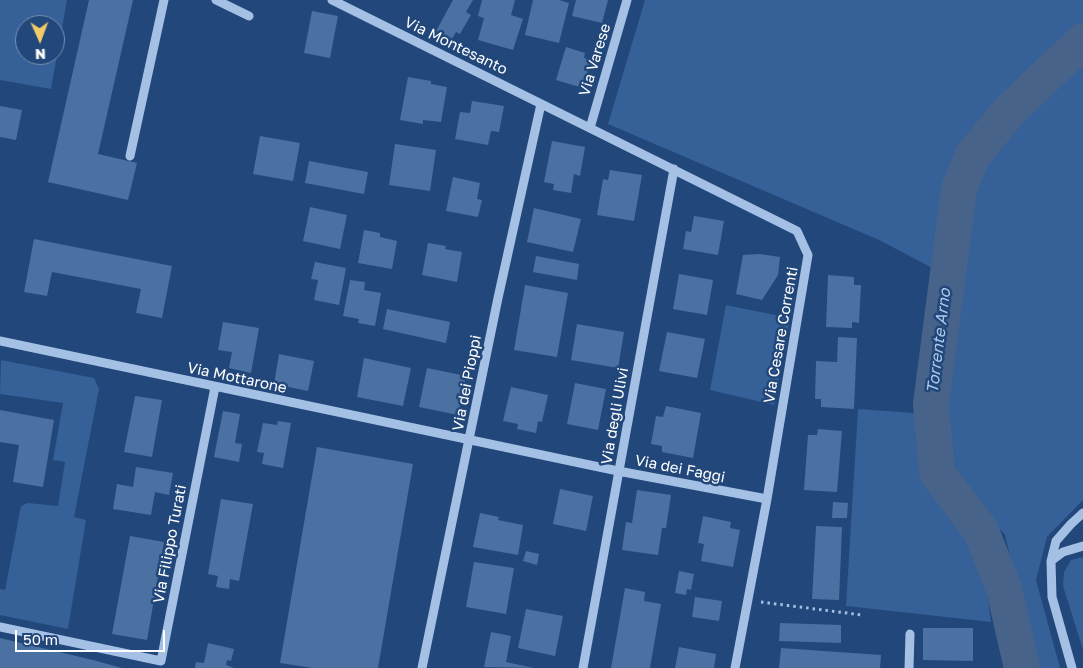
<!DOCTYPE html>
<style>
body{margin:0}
#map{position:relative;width:1083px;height:668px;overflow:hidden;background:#22477a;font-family:"Golos Text",sans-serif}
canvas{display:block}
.north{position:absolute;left:15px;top:15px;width:50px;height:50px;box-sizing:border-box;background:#22477a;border:1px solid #7a91af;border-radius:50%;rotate:178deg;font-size:14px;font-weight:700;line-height:20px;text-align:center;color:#fff}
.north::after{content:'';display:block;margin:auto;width:18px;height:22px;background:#f0cb67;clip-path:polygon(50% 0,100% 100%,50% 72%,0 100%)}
.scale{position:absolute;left:15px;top:630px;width:150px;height:22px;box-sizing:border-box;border:2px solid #fff;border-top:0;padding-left:6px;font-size:15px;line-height:18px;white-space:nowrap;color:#fff;-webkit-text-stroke:4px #22477a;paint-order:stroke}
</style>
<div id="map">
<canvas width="1083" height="668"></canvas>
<div class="north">N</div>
<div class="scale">50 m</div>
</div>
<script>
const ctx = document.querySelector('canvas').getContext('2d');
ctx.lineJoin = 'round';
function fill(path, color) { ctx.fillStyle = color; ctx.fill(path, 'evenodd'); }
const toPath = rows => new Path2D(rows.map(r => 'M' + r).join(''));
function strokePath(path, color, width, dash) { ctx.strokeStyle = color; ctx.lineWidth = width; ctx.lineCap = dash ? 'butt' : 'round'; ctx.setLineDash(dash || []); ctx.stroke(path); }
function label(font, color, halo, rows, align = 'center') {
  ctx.font = font + ' "Golos Text",sans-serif'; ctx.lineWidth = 5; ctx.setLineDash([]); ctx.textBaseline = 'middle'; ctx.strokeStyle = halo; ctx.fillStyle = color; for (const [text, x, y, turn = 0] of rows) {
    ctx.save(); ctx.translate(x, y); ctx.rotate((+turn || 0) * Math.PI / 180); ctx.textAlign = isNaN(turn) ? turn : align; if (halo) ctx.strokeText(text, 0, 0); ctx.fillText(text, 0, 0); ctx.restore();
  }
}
fill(toPath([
 [0,0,67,0,51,89,0,80],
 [25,25,55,25,55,55,25,55],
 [645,0,1083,0,1083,500,1047,537,1036,580,1060,668,1031,668,1022,604,1005,535,963,489,951,455,943,394,954,299,971,186,952,184,940,272,879,240,608,124],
 [726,305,790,318,774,405,710,390],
 [1,360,94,378,99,389,74,517,86,520,68,629,0,615,0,589,5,590,21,506,28,503,58,506,65,462,53,460,63,403,0,394],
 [858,409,915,413,927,483,961,521,975,539,984,570,991,622,846,606],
 [1083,557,1083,650,1063,586,1064,572,1071,560]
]), '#356098');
strokePath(toPath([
 [1022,668,1004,589,981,531,937,473,931,404,959,189,973,155,1010,110,1083,41]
]), '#486389', 36);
fill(toPath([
 [89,0,133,0,98,154,137,163,128,200,48,182],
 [453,0,473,0,466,12,471,15,460,34,456,32,451,41,435,33],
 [482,0,515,0,511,15,523,19,513,50,478,40,484,18,478,16],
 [533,0,559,0,569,3,559,43,525,35],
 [576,0,608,0,602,23,572,16],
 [312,11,338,16,330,58,304,53],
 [566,47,585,53,584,58,591,60,583,88,556,80],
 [408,77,431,81,431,84,447,87,441,122,423,120,423,124,400,120],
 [472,101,504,106,499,132,491,131,488,145,455,139,460,112,470,113],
 [0,106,22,110,16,140,0,137],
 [260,136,300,143,293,181,253,174],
 [552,141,585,147,580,176,574,174,571,193,553,190,554,184,544,182],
 [395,144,436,150,430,191,389,185],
 [309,161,368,172,364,194,305,183],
 [610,170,642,175,634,221,597,215,603,179,608,180],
 [453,177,480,183,477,199,482,200,478,217,446,211],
 [310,207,347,215,340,249,303,241],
 [534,208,581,219,573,252,527,242],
 [694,216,724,221,718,255,683,249,686,231,691,232],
 [364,230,380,233,380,237,397,241,392,269,358,263],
 [34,239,172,266,162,318,136,313,141,289,52,272,47,296,24,292],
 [428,243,446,246,445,249,462,252,457,282,422,275],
 [760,254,780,257,778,275,762,300,736,294,743,255],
 [536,256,579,264,577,280,533,272],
 [315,262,346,268,339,305,314,300,318,280,311,279],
 [679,274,713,280,707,315,673,309],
 [828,275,854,277,854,285,861,285,859,323,852,322,852,328,826,327],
 [350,280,365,282,364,290,381,293,375,326,358,323,359,319,343,316],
 [525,285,568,293,557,357,514,350],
 [387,309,450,322,446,343,383,329],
 [223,322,259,328,251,373,229,368,232,352,218,350],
 [577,324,624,332,618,368,571,360],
 [667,332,705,339,697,378,659,371],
 [838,337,857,338,854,409,821,407,821,399,815,399,816,361,837,362],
 [279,354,314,361,308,391,274,384],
 [364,358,411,368,403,406,357,397],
 [427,368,466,376,458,415,419,407],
 [575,383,606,389,598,430,567,424],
 [511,387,548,395,542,422,538,421,536,433,517,429,518,424,503,421],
 [135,396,162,400,152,457,124,452],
 [666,406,701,413,693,458,662,452,662,446,651,444,656,416,663,417],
 [0,410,54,420,43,487,13,482,19,445,0,442],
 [223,411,240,414,235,443,242,444,239,462,214,457],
 [278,421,291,423,283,468,262,464,264,453,257,452,263,423,277,425],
 [818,429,842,431,837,492,804,490,808,435,817,435],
 [317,447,413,464,378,668,313,668,280,663],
 [136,467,173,473,169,495,155,492,151,515,113,509,117,484,133,487],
 [560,489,593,496,586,531,553,524],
 [637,490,671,495,666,528,662,528,658,555,622,550,626,522,632,523],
 [221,499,253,504,239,581,230,579,229,589,216,587,218,576,208,574],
 [833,502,848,503,847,518,832,518],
 [480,513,499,517,498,520,523,525,518,555,473,547],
 [703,516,731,522,730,528,740,530,733,567,701,561,704,544,698,543],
 [816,526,842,527,839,600,812,599],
 [130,536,164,542,147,640,112,634],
 [526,551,539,554,537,565,523,561],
 [474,562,514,568,506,614,466,607],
 [679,571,694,574,691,590,687,589,686,595,675,593],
 [625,588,645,592,644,601,661,604,650,668,611,668],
 [695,597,722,601,719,621,692,617],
 [526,609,563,616,555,656,518,648],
 [780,623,841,625,841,643,779,641],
 [923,628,973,628,973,661,923,660],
 [491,632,511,636,506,662,534,668,484,667],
 [0,638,93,660,122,668,0,668],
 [208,643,234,649,231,661,227,660,226,665,234,668,195,668,196,662,204,663],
 [679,647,716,654,714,668,675,668],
 [781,648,881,655,880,668,779,668]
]), '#4b71a3');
strokePath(toPath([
 [761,602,862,615]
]), '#a4c0e5', 3, [2.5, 4]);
strokePath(toPath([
 [216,0,249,16],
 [332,0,797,231,808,255,767,499,735,668],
 [590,128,627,0],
 [130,156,164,0],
 [0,341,618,471,767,499],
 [1051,561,1063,552,1083,546],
 [0,627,161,661,215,387],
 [422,668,498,298,541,104],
 [583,668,674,169],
 [909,668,910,634],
 [1072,668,1052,597,1051,561,1056,541,1071,524,1083,513]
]), '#a4c0e5', 9);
label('15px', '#fff', '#22477a', [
 ["Via Montesanto",456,46,26],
 ["Via Varese",595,60,-73],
 ["Via Cesare Correnti",781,335,-80],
 ["Via Mottarone",237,378,12],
 ["Via dei Pioppi",467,383,-79],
 ["Via degli Ulivi",615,416,-80],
 ["Via dei Faggi",680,469,11],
 ["Via Filippo Turati",170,544,-79]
]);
label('italic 16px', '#afcaed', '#22477a', [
 ["Torrente Arno",939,341,-83]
]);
</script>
